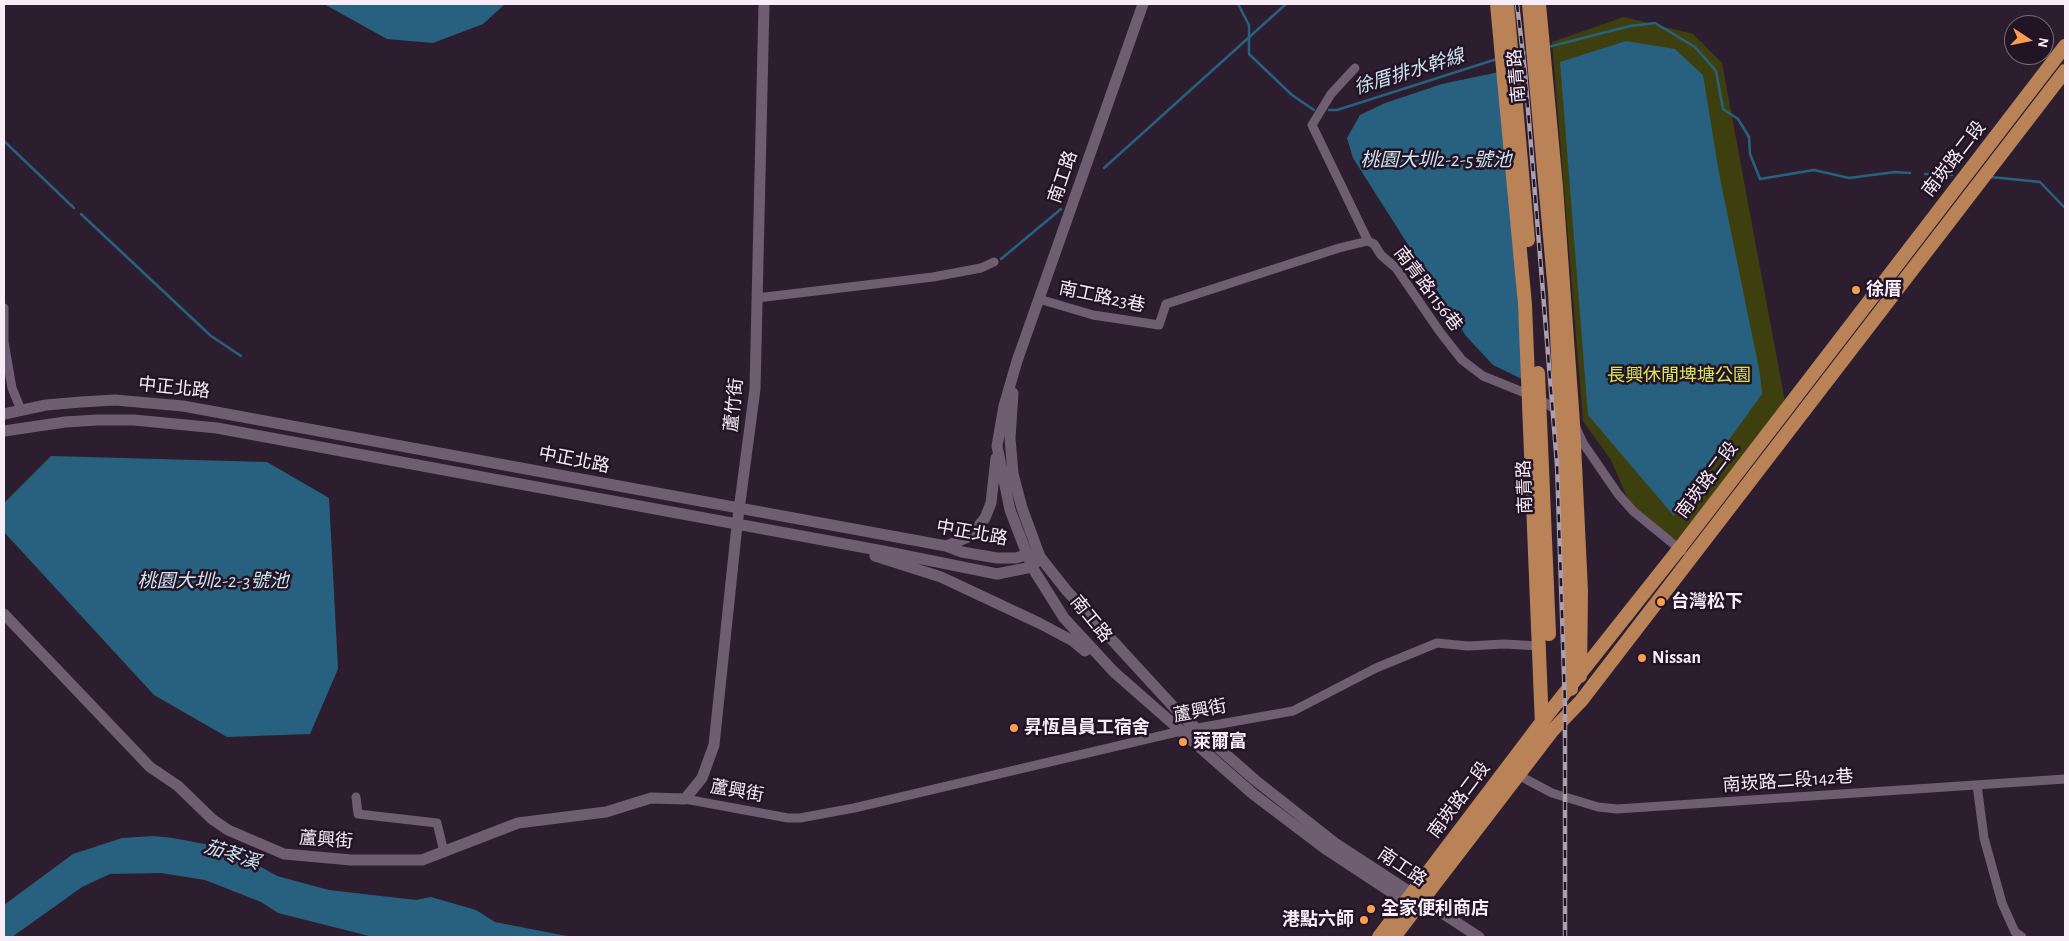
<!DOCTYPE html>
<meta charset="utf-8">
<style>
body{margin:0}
#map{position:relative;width:2069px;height:941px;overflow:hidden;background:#2d1e2f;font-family:"Alegreya Sans",sans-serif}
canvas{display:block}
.frame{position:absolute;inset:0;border:5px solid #f7ecf8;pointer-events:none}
.north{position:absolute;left:2004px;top:15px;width:50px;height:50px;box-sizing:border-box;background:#231425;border:1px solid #786a79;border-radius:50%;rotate:101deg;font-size:14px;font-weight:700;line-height:20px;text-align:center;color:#f7ecf8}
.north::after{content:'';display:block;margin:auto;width:18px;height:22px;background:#fb9e50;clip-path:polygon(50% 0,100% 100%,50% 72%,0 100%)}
</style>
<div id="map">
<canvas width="2069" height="941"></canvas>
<div class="frame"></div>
<div class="north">N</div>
</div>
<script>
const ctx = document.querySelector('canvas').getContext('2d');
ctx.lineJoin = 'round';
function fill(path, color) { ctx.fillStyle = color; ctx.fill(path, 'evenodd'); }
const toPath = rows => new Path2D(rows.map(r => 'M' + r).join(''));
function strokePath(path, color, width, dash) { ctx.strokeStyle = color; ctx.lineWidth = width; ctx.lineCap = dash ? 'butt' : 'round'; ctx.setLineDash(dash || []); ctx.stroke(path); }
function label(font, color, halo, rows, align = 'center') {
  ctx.font = font + ' "Alegreya Sans","Noto Sans TC",sans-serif'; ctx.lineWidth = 5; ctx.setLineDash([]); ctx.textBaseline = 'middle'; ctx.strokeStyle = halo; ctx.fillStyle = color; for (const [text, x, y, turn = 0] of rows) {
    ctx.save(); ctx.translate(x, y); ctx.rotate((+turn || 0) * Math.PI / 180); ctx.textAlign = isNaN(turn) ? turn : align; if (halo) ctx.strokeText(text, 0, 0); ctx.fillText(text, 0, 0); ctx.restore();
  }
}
fill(toPath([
 [1624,17,1693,34,1722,63,1785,402,1677,540,1633,511,1611,460,1583,421,1552,42]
]), '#3d400e');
fill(toPath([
 [324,4,505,4,483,24,433,43,387,39],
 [1626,41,1675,49,1703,75,1719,173,1760,374,1762,394,1674,516,1588,415,1560,62],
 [1499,72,1524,380,1493,365,1466,336,1353,158,1347,138,1360,115,1385,103,1442,84],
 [51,456,267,462,329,498,338,669,310,734,227,737,154,695,4,532,4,503],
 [153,836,173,838,215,846,245,858,277,876,329,890,416,900,431,897,476,910,495,922,572,937,373,937,278,913,261,902,205,880,161,873,110,874,82,887,12,937,4,937,4,905,73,854,122,838]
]), '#27617f');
strokePath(toPath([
 [1238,4,1249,25,1249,54,1292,95,1314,110],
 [1548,47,1630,26,1655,23,1695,47,1716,71,1723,109,1738,119,1749,137,1750,154,1760,179,1814,170,1849,178,1895,172,1910,173],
 [1517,54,1528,52],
 [1329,110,1337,110,1497,59],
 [4,141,74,208],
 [1104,168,1286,4],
 [1925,174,1952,175],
 [1991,177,2040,182,2065,208],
 [81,214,211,336,241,356],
 [1001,259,1061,209]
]), '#27617f', 2.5);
strokePath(toPath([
 [1355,68,1331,94,1312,125,1368,241],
 [757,298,933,277,981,268,994,262],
 [1039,299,1093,315,1159,325,1166,304,1339,248,1368,241,1374,244,1381,255,1396,268,1440,332,1462,360,1483,376,1540,399,1563,415],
 [4,308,4,342,12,388,21,410],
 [1576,428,1583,443,1618,494,1633,511,1682,551],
 [1518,775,1552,793,1598,807,1617,809,2065,779],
 [1977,785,1984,838,2002,903,2015,932,2022,937],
 [356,797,358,814,437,823,444,852],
 [685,799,788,818,800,818,854,808,1181,731,1293,711,1376,668,1437,643,1468,646,1504,644,1540,646]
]), '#6f5d71', 9);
strokePath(toPath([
 [1143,4,1017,361,1004,406,997,446,1010,510,1032,567,1064,618,1114,672,1253,794,1327,850,1406,902,1413,902],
 [1013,393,1010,438,1013,474,1022,508,1040,557,1067,591,1181,715,1255,780,1335,843,1479,937],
 [4,414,46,405,81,402,115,400,183,406,946,546,962,552,997,558,1016,558,1028,554,1040,557,1032,567,997,574,883,551,217,428,134,420,97,420,65,422,4,431],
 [946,546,971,536,985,518,991,503,996,458],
 [875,556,941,577,1039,623,1073,641,1085,651],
 [4,614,150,767,178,786,212,819,228,830,284,854,351,860,422,860,518,823,606,812,651,798,685,799,702,778,714,745,737,525,755,389,764,4]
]), '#6f5d71', 11);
strokePath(toPath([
 [1497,4,1525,305,1542,726],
 [1507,4,1528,240],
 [1529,4,1555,292,1569,589,1571,689],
 [1539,4,1556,187,1573,423,1581,591,1580,676],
 [1538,373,1549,634],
 [1379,937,1541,723,1679,549,2065,46],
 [1394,937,1552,731,1581,701,2065,71]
]), '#b98257', 14);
const rail = toPath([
 [1517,4,1525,72,1557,464,1565,705,1565,937]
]);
strokePath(rail, '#aca0ad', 4.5);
strokePath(rail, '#231425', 2.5, [8]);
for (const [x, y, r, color] of [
 [1856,290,5,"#fb9e50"],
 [1661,602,5,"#fb9e50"],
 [1642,658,5,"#fb9e50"],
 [1014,728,5,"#fb9e50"],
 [1183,742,5,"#fb9e50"],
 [1371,909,5,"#fb9e50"],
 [1364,920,5,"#fb9e50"]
]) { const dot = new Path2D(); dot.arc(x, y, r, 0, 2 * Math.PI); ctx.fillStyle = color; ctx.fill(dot); strokePath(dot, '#231425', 2); }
label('18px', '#f7ecf8', '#231425', [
 ["南青路",1517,76,-95],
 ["南崁路二段",1954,159,-52],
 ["南工路",1063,177,-71],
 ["南青路1156巷",1428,289,53],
 ["南工路23巷",1102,297,12],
 ["中正北路",174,388,6],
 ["蘆竹街",734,405,-84],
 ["中正北路",574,460,11],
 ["南崁路二段",1707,480,-53],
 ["南青路",1525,487,-92],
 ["中正北路",972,533,10],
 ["南工路",1091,619,51],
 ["蘆興街",1200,711,-11],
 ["南崁路二段142巷",1788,781,-4],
 ["蘆興街",737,791,10],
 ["南崁路二段",1459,800,-53],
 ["蘆興街",326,840,4],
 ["南工路",1402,867,34]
]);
label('bold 18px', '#f7ecf8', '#231425', [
 ["徐厝",1866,290],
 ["台灣松下",1671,602],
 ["Nissan",1652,658],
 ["昇恆昌員工宿舍",1024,728],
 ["萊爾富",1193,742],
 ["全家便利商店",1381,909],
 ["港點六師",1354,920,"right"]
], 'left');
label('18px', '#d8e35a', '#231425', [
 ["長興休閒埤塘公園",1679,376]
]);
label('italic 19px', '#cde4f3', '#231425', [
 ["徐厝排水幹線",1409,72,-17],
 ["桃園大圳2-2-5號池",1436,160],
 ["桃園大圳2-2-3號池",213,581],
 ["茄苳溪",232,855,18]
]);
</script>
